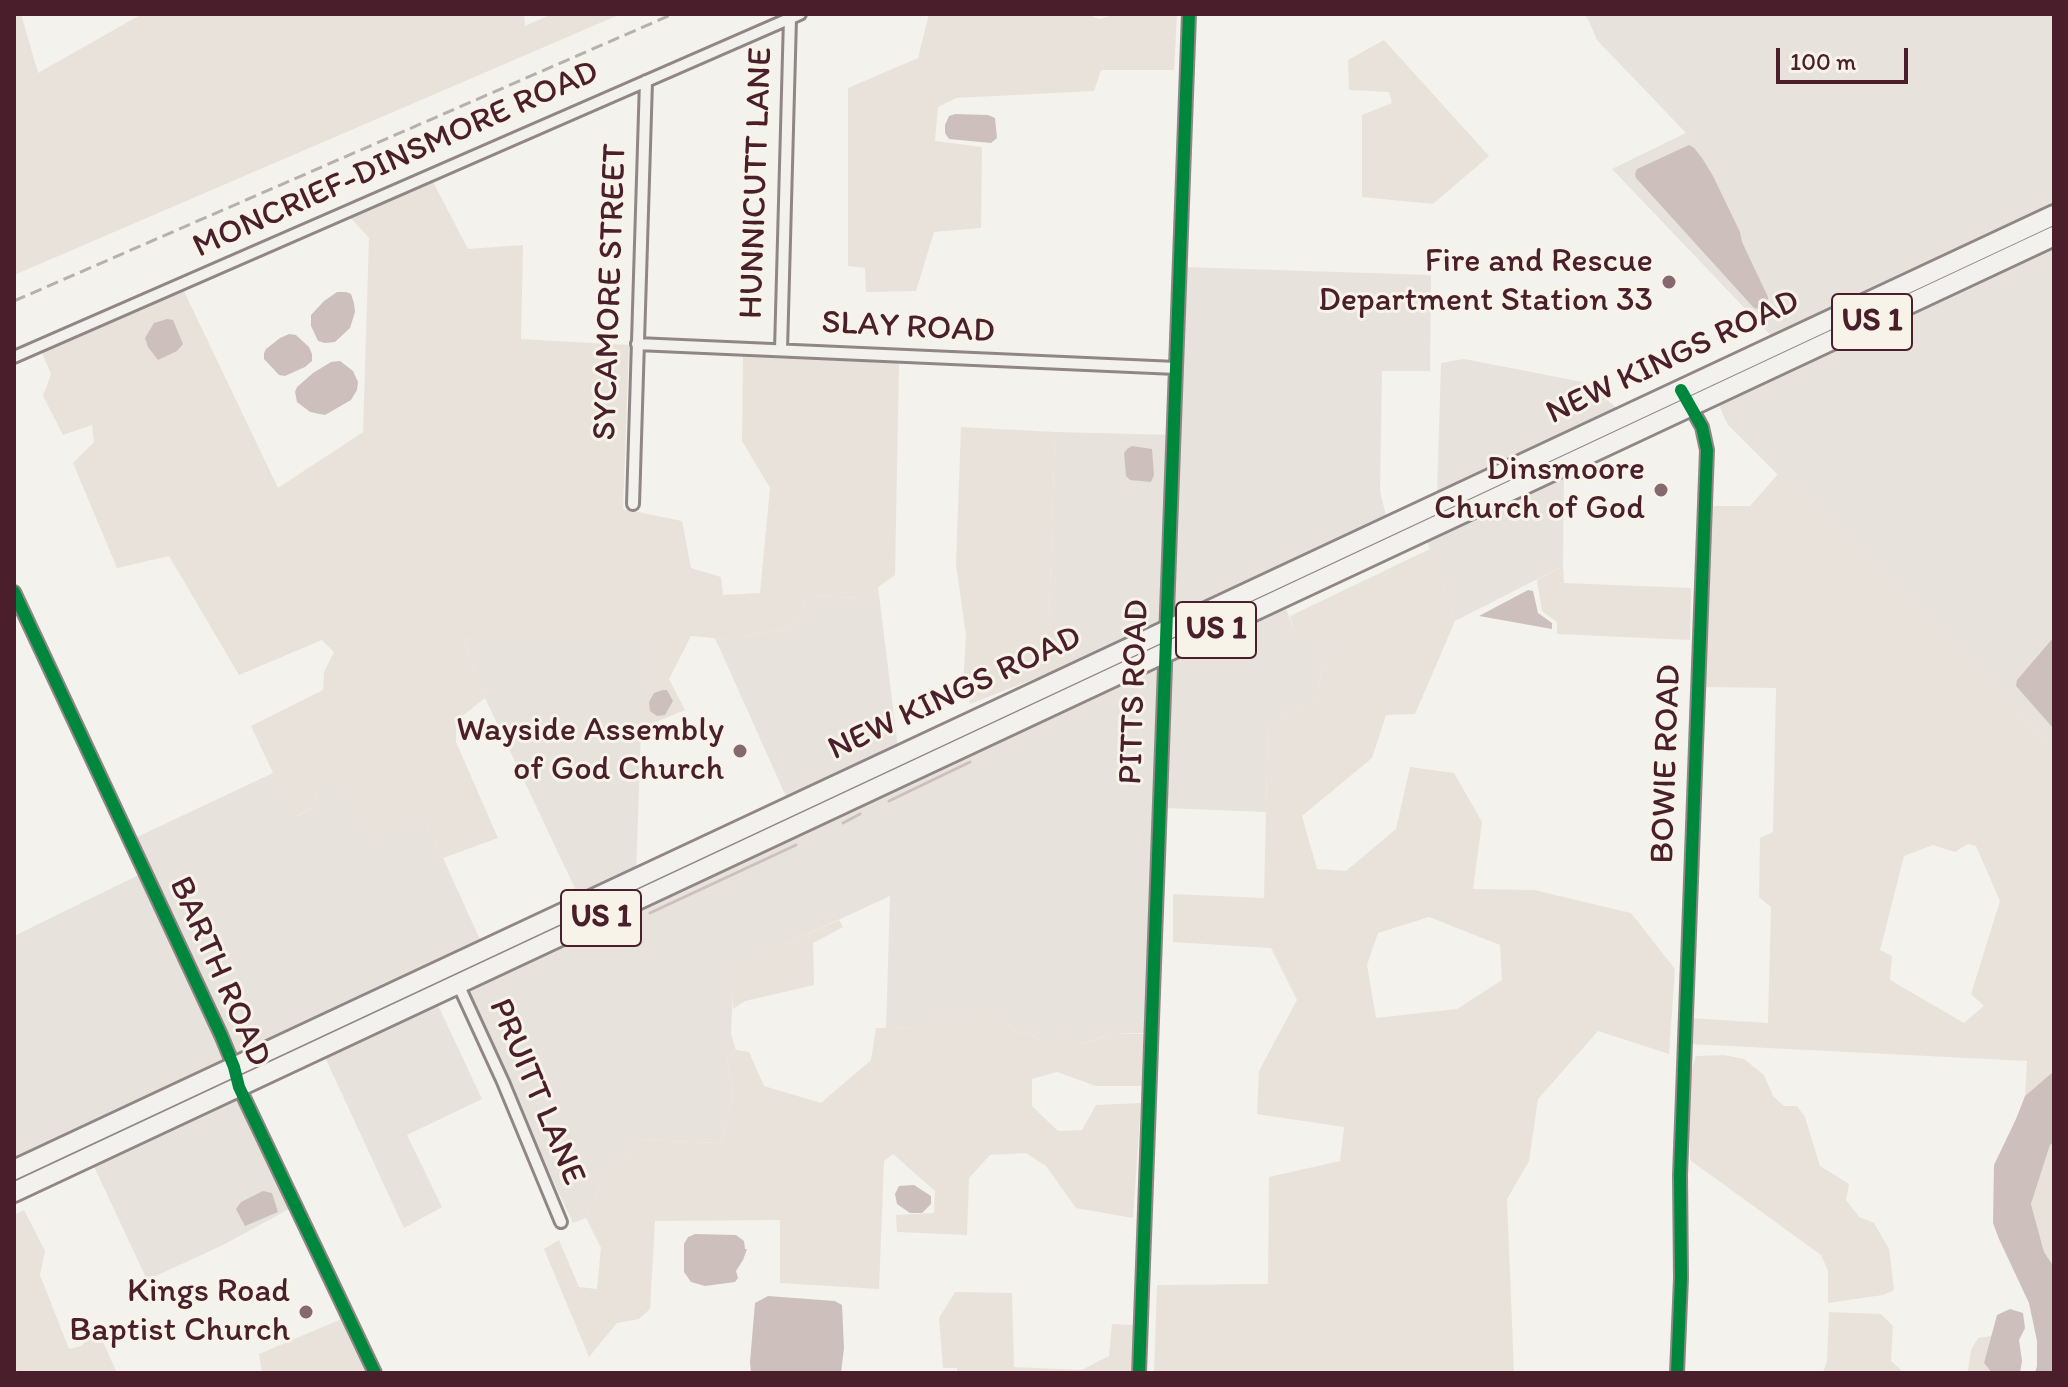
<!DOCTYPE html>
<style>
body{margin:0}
#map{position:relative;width:2068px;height:1387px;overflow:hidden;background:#f4f2ec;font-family:Itim,sans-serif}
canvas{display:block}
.frame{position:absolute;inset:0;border:16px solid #4a1f2b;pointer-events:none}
.scale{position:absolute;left:1776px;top:48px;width:132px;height:36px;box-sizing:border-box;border:4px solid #4a1f2b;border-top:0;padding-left:10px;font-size:24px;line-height:28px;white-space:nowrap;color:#4a1f2b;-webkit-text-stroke:6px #f7f3e8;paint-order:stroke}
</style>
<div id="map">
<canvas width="2068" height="1387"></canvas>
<div class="frame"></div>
<div class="scale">100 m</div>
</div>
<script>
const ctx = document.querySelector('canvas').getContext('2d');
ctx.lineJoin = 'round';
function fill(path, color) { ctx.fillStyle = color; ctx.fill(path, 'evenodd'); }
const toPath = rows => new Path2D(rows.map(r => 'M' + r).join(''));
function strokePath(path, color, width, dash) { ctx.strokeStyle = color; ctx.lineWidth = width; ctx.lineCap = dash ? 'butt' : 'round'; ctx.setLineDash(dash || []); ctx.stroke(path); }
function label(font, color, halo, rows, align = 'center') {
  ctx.font = font + ' Itim,sans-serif'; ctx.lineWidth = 6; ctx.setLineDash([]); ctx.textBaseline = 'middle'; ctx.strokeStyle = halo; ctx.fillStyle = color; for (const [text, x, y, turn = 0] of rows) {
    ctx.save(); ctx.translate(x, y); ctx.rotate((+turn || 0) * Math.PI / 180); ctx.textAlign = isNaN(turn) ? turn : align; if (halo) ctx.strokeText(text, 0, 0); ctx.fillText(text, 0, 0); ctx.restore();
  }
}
fill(toPath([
 [1584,14,2054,14,2054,208,1774,339,1612,169,1686,133,1597,40,1588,19],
 [2054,244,2054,751,1728,425,1717,401],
 [1184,267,1431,275,1430,371,1382,371,1380,491,1387,520,1067,666,1049,620,1055,432,1177,435],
 [1464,359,1588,383,1620,411,1437,496,1441,363],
 [1564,472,1563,566,1455,621,1426,538],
 [878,587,898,748,788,801,715,638,724,639,794,628,808,596,863,598],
 [1284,604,1298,639,1355,645,1322,666,1316,700,1268,725,1266,812,1164,808,1155,1033,1113,1033,1082,1044,1045,1043,1030,1034,1015,1032,1003,1019,918,1027,886,1028,890,896,734,968,731,1034,736,1050,727,1059,733,1094,721,1143,638,1140,623,1162,609,1162,586,1218,573,1223,462,986],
 [490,633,648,633,641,728,636,874,580,899,485,698,464,640],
 [273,773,298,816,311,808,321,785,338,780,421,815,443,858,482,944,14,1165,14,936,151,869,135,838],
 [436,1001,482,1099,407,1135,442,1207,404,1228,323,1053],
 [238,1094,293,1207,221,1246,147,1280,91,1160]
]), '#e7e2db');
fill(toPath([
 [14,14,21,14,38,73,142,14,524,14,525,26,552,14,621,14,14,275],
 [929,14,1087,14,1099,19,1117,14,1177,14,1174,70,1101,70,1094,91,956,98,938,107,935,141,982,147,981,228,934,232,916,291,866,292,865,268,848,266,848,88,918,58],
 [1384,40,1489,156,1433,204,1362,197,1362,115,1392,103,1389,92,1349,90,1348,60],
 [432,180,468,249,523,245,521,339,629,345,623,509,682,521,691,568,721,577,723,595,760,593,770,488,742,441,743,357,899,363,895,575,863,598,808,596,794,628,724,639,691,636,669,679,685,710,641,728,647,633,490,633,464,640,485,698,456,721,456,742,498,838,443,858,421,815,369,838,338,780,321,785,311,808,297,816,273,773,251,726,323,690,324,672,334,652,322,640,239,675,169,556,117,568,73,463,94,442,92,425,63,435,43,396,51,374,41,350,182,287,278,488,363,432,369,238,349,216],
 [961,427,1055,432,1049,620,1067,666,970,704,963,684,966,635,956,564],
 [1778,474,2054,751,2054,1071,2025,1096,2027,1061,1689,1044,1690,1018,1768,1023,1771,907,1759,897,1760,838,1773,832,1776,688,1702,687,1708,506,1750,506],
 [1968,844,1976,846,2000,901,1971,994,1984,1006,1964,1023,1890,980,1892,956,1880,950,1904,856,1933,845,1955,852],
 [1430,549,1455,621,1415,714,1386,715,1372,758,1302,816,1317,869,1346,871,1396,829,1410,767,1454,773,1482,822,1473,889,1534,890,1631,913,1675,969,1669,1054,1598,1031,1538,1099,1529,1161,1507,1199,1514,1373,1154,1373,1157,1285,1268,1284,1269,1177,1340,1161,1344,1127,1257,1114,1259,1071,1297,1000,1271,948,1173,942,1173,894,1264,898,1268,725,1316,700,1322,666,1353,645,1297,639,1290,616],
 [1429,917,1500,945,1502,980,1457,1009,1376,1018,1367,965,1378,933],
 [1563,566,1564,583,1691,588,1690,640,1557,634,1557,622,1542,611,1537,580],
 [839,920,843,927,813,943,814,985,745,1001,733,1009,733,968],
 [978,1016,1003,1019,1015,1032,1030,1034,1045,1043,1064,1033,1083,1044,1113,1033,1145,1034,1142,1086,1096,1086,1057,1072,1032,1079,1032,1106,1058,1131,1082,1130,1096,1105,1141,1103,1133,1218,1076,1208,1046,1166,1026,1153,990,1155,969,1178,967,1235,897,1232,896,1215,934,1213,935,1191,893,1154,884,1161,879,1289,780,1283,780,1220,655,1221,650,1309,639,1319,617,1323,589,1357,544,1249,559,1240,579,1287,597,1289,601,1248,586,1218,609,1162,623,1162,638,1140,721,1143,733,1094,727,1059,736,1050,749,1052,764,1086,821,1103,871,1060,876,1028,918,1027],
 [1724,1055,1744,1059,1764,1075,1773,1096,1784,1106,1797,1106,1805,1117,1820,1166,1849,1184,1846,1200,1859,1217,1874,1223,1889,1249,1894,1290,1883,1295,1828,1303,1828,1271,1821,1255,1690,1160,1690,1076,1696,1056],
 [2054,1142,2054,1267,2044,1252,2031,1204,2050,1145],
 [24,1210,45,1251,40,1275,69,1349,82,1346,94,1322,117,1373,18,1373,14,1365,14,1215],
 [955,1292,1012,1293,1014,1367,1082,1370,1109,1356,1112,1324,1134,1325,1131,1373,957,1373,957,1368,943,1368,939,1318],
 [1829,1312,1881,1314,1893,1326,1891,1361,1901,1370,1901,1373,1823,1373,1827,1360],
 [344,1318,369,1373,262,1373,259,1354],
 [1992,1336,1984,1363,1992,1373,1966,1373,1968,1370,1971,1350,1978,1338]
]), '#e8e2da');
fill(toPath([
 [955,114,988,115,995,118,997,138,991,143,949,139,945,133,945,125,949,116],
 [1689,145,1694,148,1702,158,1713,176,1740,232,1742,242,1768,297,1767,303,1764,306,1759,309,1754,308,1636,178,1635,174,1637,169],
 [337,292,346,292,351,294,354,303,355,312,350,328,335,342,325,343,318,341,311,326,311,315,324,301],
 [167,319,173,320,183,344,177,351,158,360,148,347,145,338,154,323],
 [289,334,296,335,309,347,312,354,312,361,305,367,285,376,279,375,264,359,264,353,266,349,280,338],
 [340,361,353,371,358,382,357,390,351,400,325,415,310,412,297,402,295,392,297,387,313,373,331,362],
 [1132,446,1152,449,1154,475,1151,482,1130,480,1126,476,1124,453,1127,449],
 [1528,590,1533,591,1538,613,1552,623,1552,629,1479,616],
 [2054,637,2054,729,2016,686,2017,680],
 [663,690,667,690,673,701,665,715,657,716,650,711,649,702,654,693],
 [2054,1071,2054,1142,2050,1145,2031,1204,2044,1252,2054,1267,2054,1373,2035,1373,2037,1366,2037,1341,2029,1303,1999,1239,1993,1223,1994,1165,2016,1119,2025,1096],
 [914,1185,931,1196,931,1204,922,1213,910,1213,897,1204,895,1194,899,1186],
 [263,1191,272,1193,278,1212,245,1226,236,1209,241,1202],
 [695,1234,736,1235,744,1241,745,1249,747,1249,743,1260,736,1271,738,1278,735,1282,705,1286,691,1282,684,1272,684,1244,688,1237],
 [768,1296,835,1301,842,1305,844,1348,841,1373,751,1373,750,1362,755,1303],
 [2010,1309,2023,1313,2025,1328,2019,1340,2022,1361,2020,1373,1992,1373,1984,1363,1997,1315]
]), '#cdc0bc');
strokePath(toPath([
 [889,801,970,762],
 [843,823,860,814],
 [650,913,796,845],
 [595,938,636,919]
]), '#cdc0bc', 3);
const street = toPath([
 [637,344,1176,368],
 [781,350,790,18],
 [14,357,800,14],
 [633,504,646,81],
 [14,592,221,1035,235,1069],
 [458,984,503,1082,561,1222],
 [238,1085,375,1373],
 [1139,1373,1189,14],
 [1677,1373,1681,1278,1680,1175,1707,450,1702,427,1689,404]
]);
const highway = toPath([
 [14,1170,2054,215],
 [14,1192,2054,236]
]);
strokePath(street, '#8f8685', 16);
strokePath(highway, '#8f8685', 24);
strokePath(street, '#f2f1ed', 10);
strokePath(highway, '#f2f1ed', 18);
strokePath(toPath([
 [14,301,673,14]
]), '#b6b0ae', 3, [12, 6]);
strokePath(toPath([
 [14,592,221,1035,234,1067,239,1087,375,1373],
 [1139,1373,1189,14],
 [1677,1373,1681,1278,1680,1175,1707,450,1702,427,1681,390]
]), '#00873e', 12);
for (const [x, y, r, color] of [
 [1669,282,8,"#86696f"],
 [1661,490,8,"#86696f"],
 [740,751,8,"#86696f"],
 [306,1312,8,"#86696f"]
]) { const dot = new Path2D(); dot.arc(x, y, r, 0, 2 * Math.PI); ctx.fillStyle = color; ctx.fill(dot); strokePath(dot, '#f7f3e8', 3); }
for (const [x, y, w] of [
 [1872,322,80],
 [1216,630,80],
 [601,918,80]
]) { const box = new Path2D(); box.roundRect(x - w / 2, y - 28, w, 56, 6); ctx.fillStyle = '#f7f3e8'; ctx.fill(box); strokePath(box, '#4a1f2b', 2); }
label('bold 32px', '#4a1f2b', null, [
 ["US 1",1872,322],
 ["US 1",1216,630],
 ["US 1",601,918]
]);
label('34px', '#4a1f2b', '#f7f3e8', [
 ["MONCRIEF-DINSMORE ROAD",396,160,-24],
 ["HUNNICUTT LANE",757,183,-88],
 ["SYCAMORE STREET",611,292,-88],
 ["SLAY ROAD",908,328,3],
 ["NEW KINGS ROAD",1673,358,-25],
 ["PITTS ROAD",1135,692,-88],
 ["NEW KINGS ROAD",955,694,-25],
 ["BOWIE ROAD",1667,764,-88],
 ["BARTH ROAD",219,972,66],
 ["PRUITT LANE",536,1092,67]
]);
label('34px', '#4a1f2b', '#f7f3e8', [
 ["Fire and Rescue",1653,262],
 ["Department Station 33",1653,301],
 ["Dinsmoore",1645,470],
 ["Church of God",1645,509],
 ["Wayside Assembly",724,731],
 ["of God Church",724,770],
 ["Kings Road",290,1292],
 ["Baptist Church",290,1331]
], 'right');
</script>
